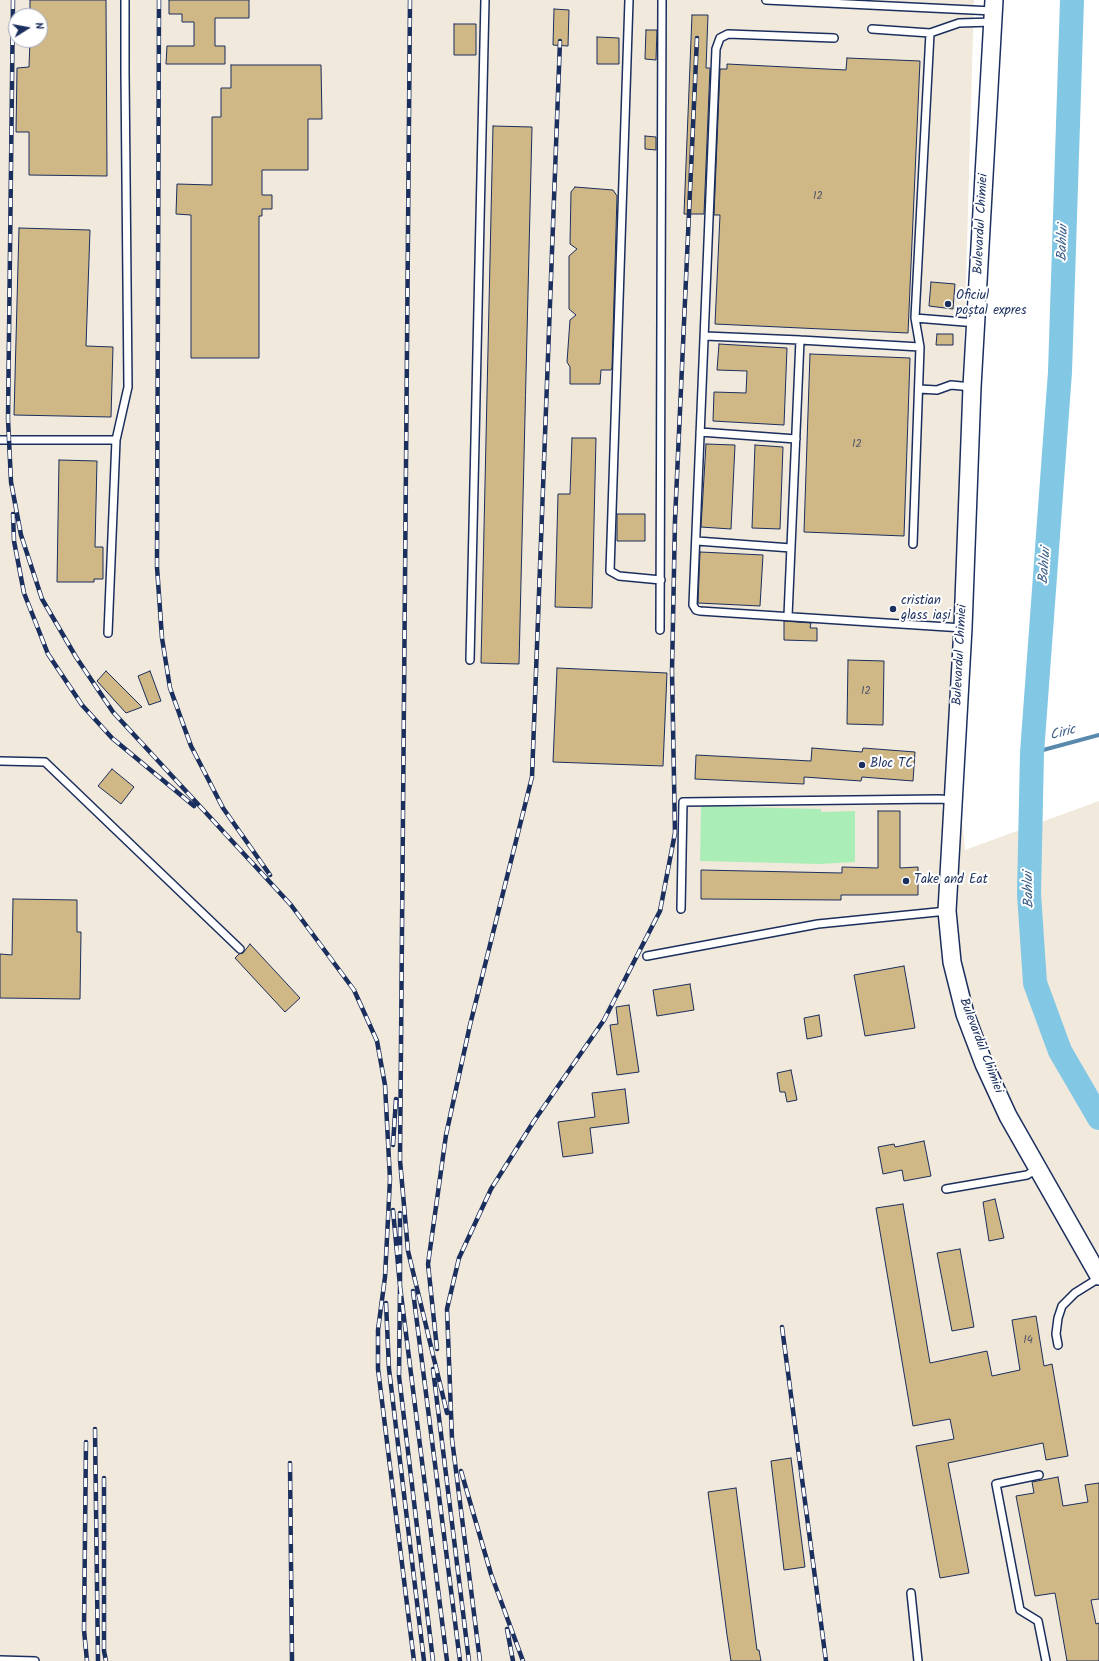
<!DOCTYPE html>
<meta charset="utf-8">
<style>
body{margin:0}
#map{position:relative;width:1099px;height:1661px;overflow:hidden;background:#fff;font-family:Kalam,sans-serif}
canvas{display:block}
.north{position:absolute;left:8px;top:8px;width:40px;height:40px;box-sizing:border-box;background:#fff;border:1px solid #a4acbf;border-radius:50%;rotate:79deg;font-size:11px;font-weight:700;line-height:16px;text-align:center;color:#1b2f5e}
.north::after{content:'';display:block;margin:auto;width:14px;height:18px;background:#1b2f5e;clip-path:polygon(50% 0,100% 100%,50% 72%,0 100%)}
</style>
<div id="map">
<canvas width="1099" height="1661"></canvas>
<div class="north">N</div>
</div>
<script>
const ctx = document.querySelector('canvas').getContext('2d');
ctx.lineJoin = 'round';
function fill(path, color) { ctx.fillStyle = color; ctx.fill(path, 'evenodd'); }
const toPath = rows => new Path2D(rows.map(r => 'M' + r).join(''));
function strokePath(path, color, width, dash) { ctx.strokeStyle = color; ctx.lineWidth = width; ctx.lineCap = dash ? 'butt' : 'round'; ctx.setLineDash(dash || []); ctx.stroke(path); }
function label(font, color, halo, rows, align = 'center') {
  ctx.font = font + ' Kalam,sans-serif'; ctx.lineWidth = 4; ctx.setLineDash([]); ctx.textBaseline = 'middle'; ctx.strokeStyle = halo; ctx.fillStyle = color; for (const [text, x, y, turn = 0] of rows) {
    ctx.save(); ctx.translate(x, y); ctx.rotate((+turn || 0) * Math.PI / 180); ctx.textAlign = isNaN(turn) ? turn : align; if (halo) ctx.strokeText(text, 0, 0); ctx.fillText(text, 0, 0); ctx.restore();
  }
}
fill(toPath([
 [0,0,974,0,953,734,965,850,1099,801,1099,1661,0,1661],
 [16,16,40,16,40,40,16,40]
]), '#f1e9db');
fill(toPath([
 [701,806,821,809,821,812,855,811,855,862,820,864,700,861]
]), '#abedb7');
strokePath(toPath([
 [1032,753,1099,735]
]), '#598aae', 4);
strokePath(toPath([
 [1072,0,1060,372,1032,753,1029,894,1035,983,1060,1051,1099,1118]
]), '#82c7e3', 24);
const building = toPath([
 [30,0,106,0,107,176,29,175,29,132,16,132,17,68,29,67,30,40,40,40,40,16,30,16,30,0],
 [169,0,249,0,249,18,215,18,215,46,225,46,225,64,166,64,167,46,194,46,194,22,182,22,182,14,169,14,169,0],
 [554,9,569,10,568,46,553,45,554,9],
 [692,15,708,15,706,68,710,68,704,214,684,214,692,15],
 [454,24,476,24,476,55,454,55,454,24],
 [646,30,657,30,656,60,645,59,646,30],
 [597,37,619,38,619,64,597,64,597,37],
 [847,58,920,61,908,333,715,324,720,215,714,215,720,69,727,69,727,64,846,70,847,58],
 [231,65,321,65,322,119,308,119,308,170,262,170,262,195,272,195,272,209,262,209,262,216,259,216,259,358,191,358,191,215,176,214,177,184,212,185,212,117,221,117,221,88,231,88,231,65],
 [493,126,532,127,519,664,481,663,493,126],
 [645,136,656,137,656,150,645,149,645,136],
 [575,187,613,190,617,196,612,368,611,370,601,370,600,384,570,384,570,367,567,362,570,320,576,315,569,309,569,256,577,249,570,244,571,192,575,187],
 [19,228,90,230,86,346,113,347,111,417,14,415,19,228],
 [931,282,955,284,953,309,929,306,931,282],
 [937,334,953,334,953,345,936,345,937,334],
 [719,344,787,348,784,425,713,421,714,392,746,393,747,371,717,370,719,344],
 [810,354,910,358,904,536,804,532,810,354],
 [572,438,596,438,592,608,555,607,558,494,570,494,572,438],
 [706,444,735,445,731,529,701,527,706,444],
 [755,445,783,447,780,529,752,528,755,445],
 [59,460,97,461,95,547,103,547,103,579,94,579,94,582,57,582,59,460],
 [617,514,645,514,645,541,617,541,617,514],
 [700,552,763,555,760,606,698,603,700,552],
 [784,621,811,623,810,628,817,628,817,641,784,640,784,621],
 [848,660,884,661,883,725,847,724,848,660],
 [557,668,667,673,663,766,553,762,557,668],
 [106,671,142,707,126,713,97,681,106,671],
 [150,671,161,701,149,705,138,676,150,671],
 [812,748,862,752,863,748,915,752,913,781,862,777,861,781,804,777,804,784,695,779,696,755,811,761,812,748],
 [112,769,134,787,121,804,98,786,112,769],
 [878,811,900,811,900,868,918,867,918,895,841,895,841,900,701,899,701,870,842,873,842,867,878,868,878,811],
 [13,899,77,900,77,932,81,932,80,999,0,998,0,954,12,955,13,899],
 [250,944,300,998,285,1012,235,958,239,954,243,953,250,944],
 [904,966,915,1028,865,1036,854,975,904,966],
 [690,984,694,1010,657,1016,653,990,690,984],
 [629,1005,639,1072,617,1075,610,1025,618,1024,616,1007,629,1005],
 [819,1015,822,1036,807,1039,804,1018,819,1015],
 [791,1070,797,1100,787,1102,785,1092,780,1092,777,1073,791,1070],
 [625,1089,629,1123,590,1128,593,1153,563,1157,558,1122,595,1117,592,1093,625,1089],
 [924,1141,931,1176,904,1181,902,1170,883,1174,878,1147,894,1144,895,1147,924,1141],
 [995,1199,1004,1238,989,1241,983,1202,995,1199],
 [903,1204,930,1363,987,1351,992,1376,1020,1370,1012,1320,1036,1316,1044,1366,1052,1364,1068,1456,1046,1460,1043,1443,948,1463,969,1573,940,1578,916,1446,954,1439,950,1419,913,1426,876,1208,903,1204],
 [960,1249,974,1327,952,1331,937,1253,960,1249],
 [791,1458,805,1567,784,1570,771,1461,791,1458],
 [1058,1477,1063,1506,1088,1502,1085,1485,1099,1483,1099,1599,1091,1600,1096,1624,1099,1623,1099,1661,1067,1661,1055,1593,1035,1596,1016,1496,1034,1493,1032,1482,1058,1477],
 [736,1488,757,1650,759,1650,761,1661,731,1661,727,1635,708,1492,736,1488]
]);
fill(building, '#d0b786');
strokePath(building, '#1b2f5e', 1);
const service = toPath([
 [629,0,610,571,619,576,661,580],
 [766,0,993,11],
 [872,29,930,33,915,318,920,347,913,544],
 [930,33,959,23,993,22],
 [834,38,728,34,720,38,716,49,693,605,696,610,700,611,963,628],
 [915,318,977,323],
 [705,336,800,340,920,347],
 [919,389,937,390,951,385,972,387],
 [700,432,796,439],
 [0,440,116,440],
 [697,541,791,548],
 [788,616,800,340],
 [660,630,662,0],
 [108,633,116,440,128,387,125,73,125,0],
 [470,660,485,0],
 [0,761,45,762,240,949],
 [681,909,683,802,939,799,954,800],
 [647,956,818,924,947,911],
 [946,1189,1027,1175,1037,1169],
 [1058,1345,1056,1334,1058,1318,1062,1306,1075,1293,1099,1278],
 [1039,1475,996,1484,1020,1610,1038,1621,1046,1661],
 [911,1593,918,1661],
 [0,1660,35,1661]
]);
const tertiary = toPath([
 [994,0,972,387,963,628,947,911,952,962,965,1014,984,1064,1008,1116,1099,1276]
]);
strokePath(service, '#1b2f5e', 10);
strokePath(tertiary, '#1b2f5e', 20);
strokePath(service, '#fff', 7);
strokePath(tertiary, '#fff', 17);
const rail = toPath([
 [13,0,8,419,11,482,21,535,42,599,76,657,113,712,291,905,354,990,377,1041,385,1085,390,1179,385,1277,378,1330,378,1369,414,1661],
 [159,0,157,567,162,638,170,688,191,746,223,808,270,875],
 [410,0,400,1160,408,1251,447,1413],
 [13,514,14,541,24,593,48,654,82,705,112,738,194,806],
 [393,1145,396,1099],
 [393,1210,400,1286,400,1213],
 [413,1291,460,1661],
 [386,1303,389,1369,424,1661],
 [782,1327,826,1661],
 [437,1349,428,1264,446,1135,470,1025,532,777,560,41],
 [433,1369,469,1661],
 [95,1429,98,1661],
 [86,1442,84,1630,87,1661],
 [290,1463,292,1661],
 [461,1471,491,1574,523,1661],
 [104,1478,104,1651,106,1661],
 [507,1629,513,1661],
 [433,1661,399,1376,400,1286,447,1661],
 [480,1661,452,1439,447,1309,459,1258,491,1189,534,1121,604,1020,660,911,675,833,672,671,675,520,697,38]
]);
strokePath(rail, '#1b2f5e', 4.5);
strokePath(rail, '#fff', 3, [9]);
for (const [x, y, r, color] of [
 [948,304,4,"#1b2f5e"],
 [893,609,4,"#1b2f5e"],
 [862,765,4,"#1b2f5e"],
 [906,881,4,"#1b2f5e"]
]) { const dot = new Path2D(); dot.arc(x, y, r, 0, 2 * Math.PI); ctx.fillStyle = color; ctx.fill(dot); strokePath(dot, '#fff', 1.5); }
label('11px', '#485168', null, [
 ["12",818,197],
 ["12",857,445],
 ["12",866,692],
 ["14",1028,1341]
]);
label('13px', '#1b2f5e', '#fff', [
 ["Bulevardul Chimiei",982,224,-87],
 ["Bulevardul Chimiei",961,655,-87],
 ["Bulevardul Chimiei",980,1046,69]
]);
label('13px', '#1b2f5e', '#fff', [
 ["Oficiul",956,297],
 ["poștal expres",956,312],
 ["cristian",901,602],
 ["glass iași",901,617],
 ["Bloc TC",870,765],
 ["Take and Eat",914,881]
], 'left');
label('italic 14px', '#3a5d86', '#fff', [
 ["Bahlui",1064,243,-88],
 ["Bahlui",1046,566,-86],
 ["Ciric",1063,734,-15],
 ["Bahlui",1030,890,-91]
]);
</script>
